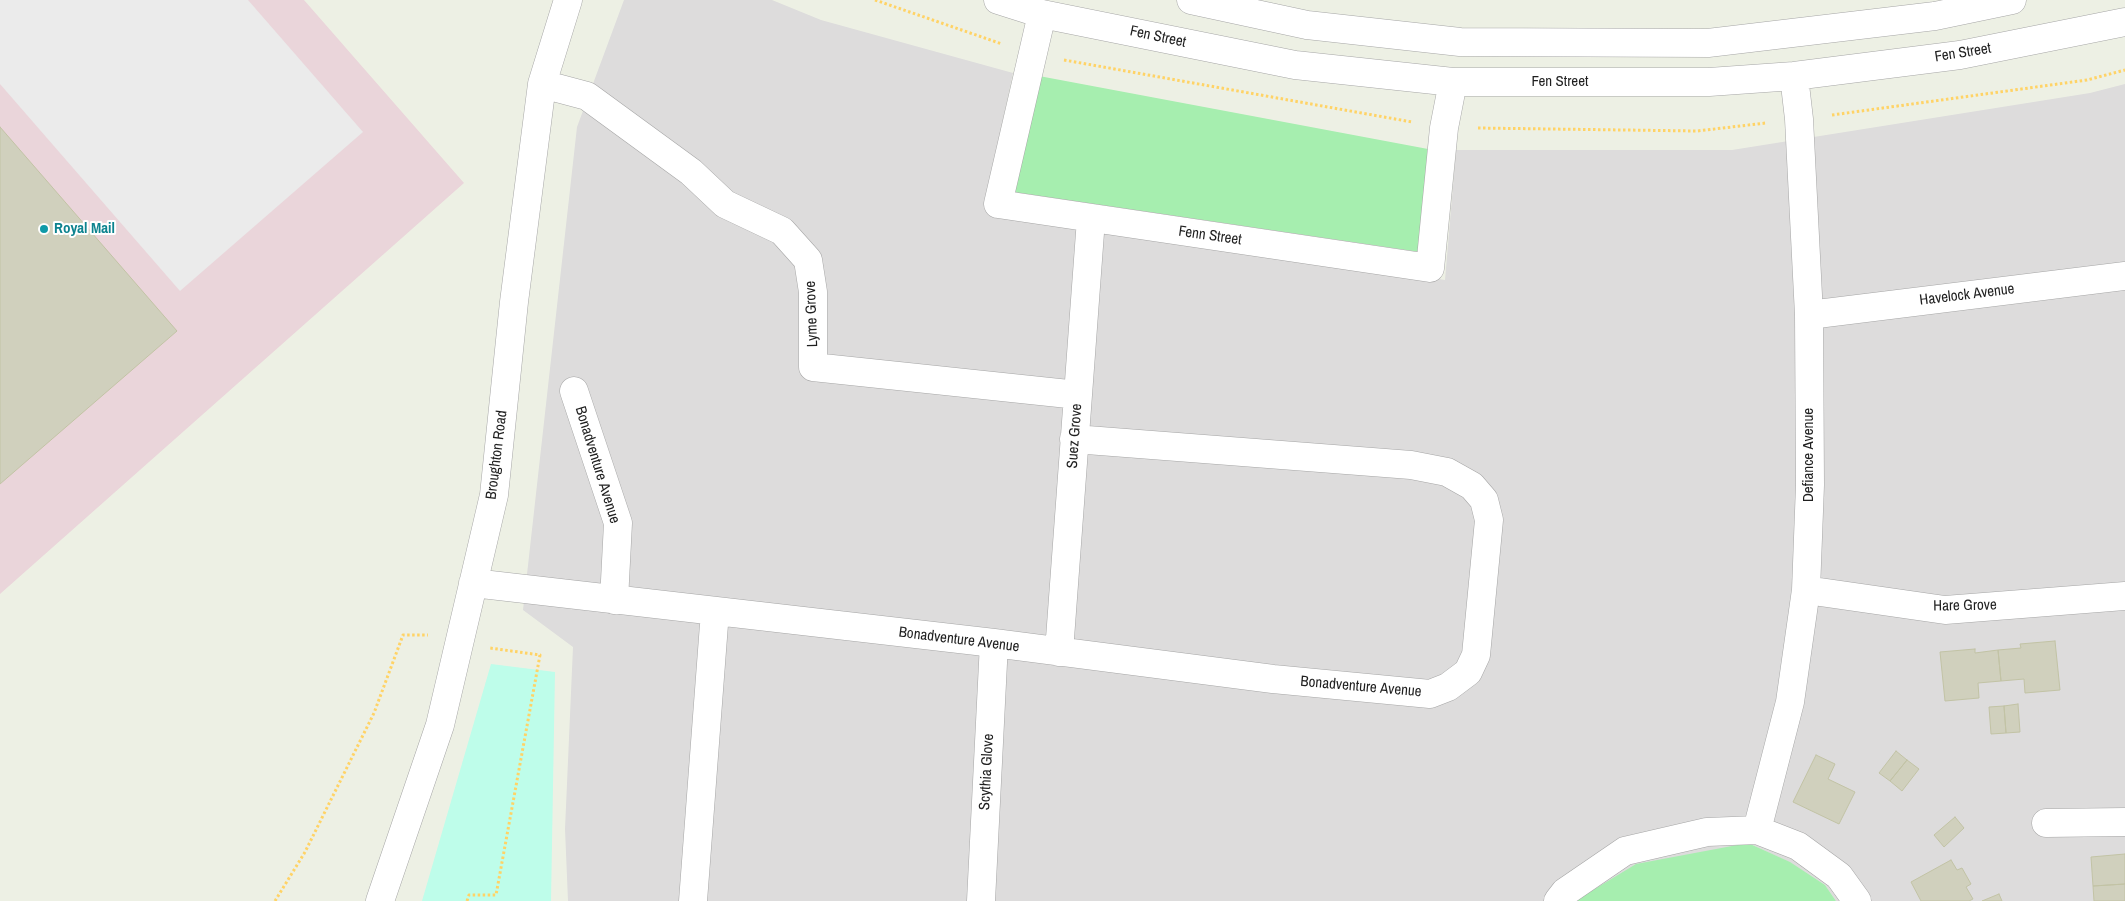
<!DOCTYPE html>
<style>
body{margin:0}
canvas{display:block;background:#edf0e4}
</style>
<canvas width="2125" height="901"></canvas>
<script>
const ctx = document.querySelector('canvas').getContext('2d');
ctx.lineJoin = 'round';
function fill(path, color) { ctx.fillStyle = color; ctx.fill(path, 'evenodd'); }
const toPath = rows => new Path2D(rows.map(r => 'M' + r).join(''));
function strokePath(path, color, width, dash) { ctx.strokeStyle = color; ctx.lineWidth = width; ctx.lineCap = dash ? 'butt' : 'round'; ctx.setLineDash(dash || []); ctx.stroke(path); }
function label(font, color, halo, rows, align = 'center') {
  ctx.font = font + ' "Archivo Narrow",sans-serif'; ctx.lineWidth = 4; ctx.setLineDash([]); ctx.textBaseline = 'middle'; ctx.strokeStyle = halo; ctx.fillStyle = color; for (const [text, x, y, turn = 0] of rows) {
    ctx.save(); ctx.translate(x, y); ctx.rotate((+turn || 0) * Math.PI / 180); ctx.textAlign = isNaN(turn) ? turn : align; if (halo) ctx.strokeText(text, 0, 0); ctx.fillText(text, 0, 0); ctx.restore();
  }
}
fill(toPath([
 [624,0,772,0,821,20,1013,73,984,208,1445,280,1456,150,1732,150,2090,93,2125,84,2125,901,1836,901,1825,885,1789,862,1748,843,1575,901,568,901,565,829,573,647,523,610,577,127]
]), '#dddcdc');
fill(toPath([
 [0,0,304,0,464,183,0,594]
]), '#ead5da');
fill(toPath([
 [1039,76,1428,149,1420,252,1013,192],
 [1748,843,1790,862,1825,885,1836,901,1575,901,1636,864]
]), '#a6eeaf');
fill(toPath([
 [491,664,555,672,551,901,422,901]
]), '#befdea');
fill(toPath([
 [0,0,248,0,363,132,180,291,0,84]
]), '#ebebeb');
const building = toPath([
 [0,127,177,331,0,484,0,127],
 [2055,641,2060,690,2025,693,2024,679,2001,681,1998,650,2021,648,2020,644,2055,641],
 [1975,649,1975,653,1998,650,2001,681,1978,683,1979,698,1945,701,1940,652,1975,649],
 [2018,704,2020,732,2006,733,2004,706,2018,704],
 [2004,706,2006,733,1991,734,1989,707,2004,706],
 [1896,751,1907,760,1890,781,1879,773,1896,751],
 [1816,755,1835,764,1828,779,1855,792,1839,824,1793,802,1816,755],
 [1907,760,1919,769,1902,791,1890,781,1907,760],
 [1955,817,1964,828,1944,847,1934,835,1955,817],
 [2125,854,2125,884,2093,886,2091,857,2125,854],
 [1951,860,1957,870,1962,868,1971,884,1966,887,1973,899,1969,901,1921,901,1911,882,1951,860],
 [2125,884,2125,901,2094,901,2093,886,2125,884],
 [1999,894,2002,901,1982,901,1999,894]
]);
fill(building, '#d0d0bd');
strokePath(building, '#c2c3a5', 1);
const minor = toPath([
 [998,0,1042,14,1295,65,1453,82,1709,82,1794,76,1960,55,2125,22],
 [1191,0,1307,25,1460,42,1708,43,1935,16,2012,0],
 [1042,14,998,204,1430,268,1444,128,1453,82],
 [542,84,587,96,691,172,725,204,782,231,808,260,813,292,813,367,1078,395],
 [1809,315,2125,276],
 [574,391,618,523,614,600],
 [473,583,994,643,1273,679,1430,694,1448,687,1468,672,1476,655,1489,520,1484,500,1472,486,1447,472,1411,465,1074,439],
 [1806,590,1945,610,2125,596],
 [1059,652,1091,219],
 [2046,823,2125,822],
 [1757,830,1790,702,1806,590,1810,485,1809,315,1799,119,1794,76],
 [380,901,440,725,494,495,514,302,542,84,568,0],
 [693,901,715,611],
 [981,901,994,643],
 [1558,901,1565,892,1625,851,1707,832,1757,830,1798,846,1839,876,1857,901]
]);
strokePath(minor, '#a6a6a6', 29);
strokePath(toPath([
 [875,0,1002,44],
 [1064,60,1412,122],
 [1832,115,2087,80,2125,70],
 [1478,128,1697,131,1766,123],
 [275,901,305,852,374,713,403,635,428,635],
 [467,901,469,895,496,895,540,655,490,648]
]), '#ffd366', 3, [2.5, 2.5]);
strokePath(minor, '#fff', 28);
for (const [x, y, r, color] of [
 [44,229,5,"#0f9aa8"]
]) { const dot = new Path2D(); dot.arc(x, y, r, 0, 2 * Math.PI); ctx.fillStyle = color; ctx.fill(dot); strokePath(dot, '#fff', 2); }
label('15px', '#1f1f1f', '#fff', [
 ["Fen Street",1158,37,12],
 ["Fen Street",1963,53,-9],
 ["Fen Street",1560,82],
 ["Fenn Street",1210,236,8],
 ["Havelock Avenue",1967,295,-7],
 ["Lyme Grove",812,314,-92],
 ["Suez Grove",1075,436,-86],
 ["Broughton Road",497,455,-83],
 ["Defiance Avenue",1809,455,-90],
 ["Bonadventure Avenue",597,465,73],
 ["Hare Grove",1965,606,-1],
 ["Bonadventure Avenue",959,640,7],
 ["Bonadventure Avenue",1361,687,5],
 ["Scythia Glove",987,772,-87]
]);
label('bold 15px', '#0d838f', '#fff', [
 ["Royal Mail",54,229]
], 'left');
</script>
